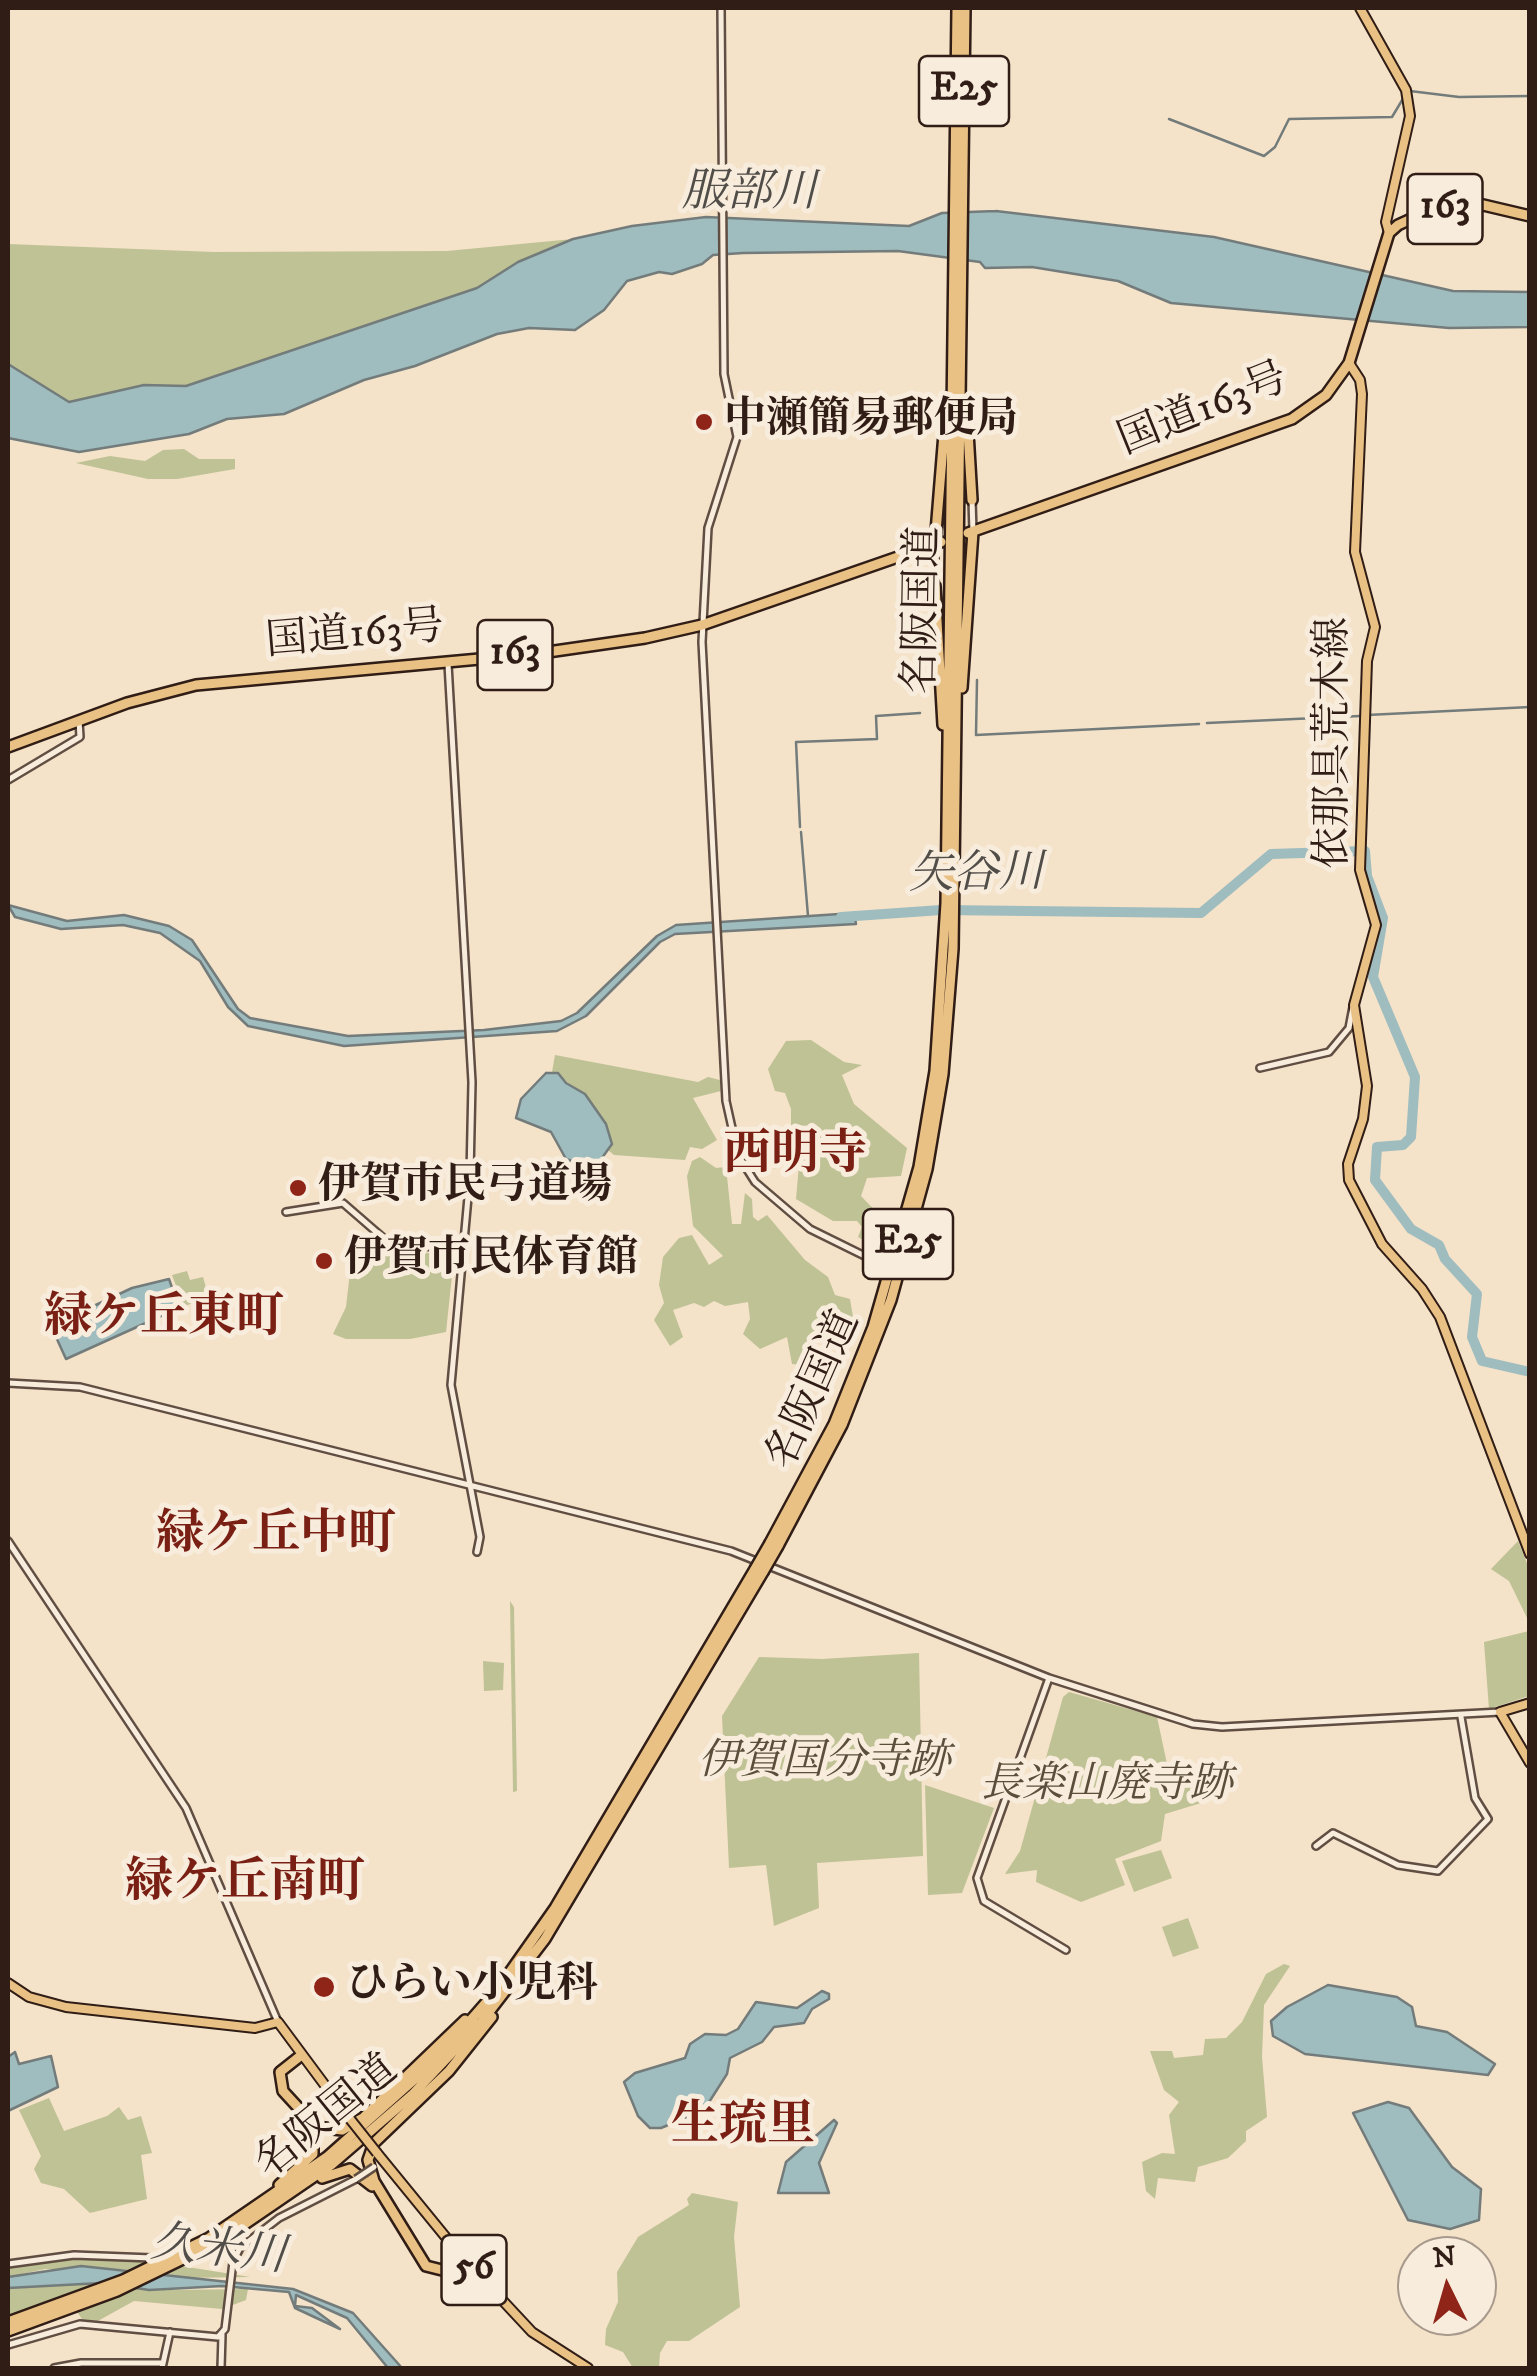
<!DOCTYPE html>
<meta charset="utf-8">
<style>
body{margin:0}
#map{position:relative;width:1537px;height:2376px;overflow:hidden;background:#f4e2c9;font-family:"IM FELL DW Pica",serif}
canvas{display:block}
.frame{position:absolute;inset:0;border:10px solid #301d16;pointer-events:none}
.north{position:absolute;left:1397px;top:2236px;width:100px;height:100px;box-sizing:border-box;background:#f8ecdc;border:2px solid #a8998d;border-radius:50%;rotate:355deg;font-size:28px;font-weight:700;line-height:40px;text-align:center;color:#301d16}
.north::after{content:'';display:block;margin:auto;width:35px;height:45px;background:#8f2418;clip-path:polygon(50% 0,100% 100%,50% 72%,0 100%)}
</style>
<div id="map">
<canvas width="1537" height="2376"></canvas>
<div class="frame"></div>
<div class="north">N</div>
</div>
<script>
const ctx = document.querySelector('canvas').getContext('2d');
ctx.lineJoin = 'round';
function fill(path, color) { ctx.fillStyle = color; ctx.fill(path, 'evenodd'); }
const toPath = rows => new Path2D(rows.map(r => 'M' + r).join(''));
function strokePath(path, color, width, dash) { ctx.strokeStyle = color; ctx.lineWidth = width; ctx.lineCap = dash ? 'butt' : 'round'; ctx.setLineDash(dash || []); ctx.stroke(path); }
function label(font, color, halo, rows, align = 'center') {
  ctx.font = font + ' "IM FELL DW Pica","Noto Serif JP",serif'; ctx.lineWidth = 10; ctx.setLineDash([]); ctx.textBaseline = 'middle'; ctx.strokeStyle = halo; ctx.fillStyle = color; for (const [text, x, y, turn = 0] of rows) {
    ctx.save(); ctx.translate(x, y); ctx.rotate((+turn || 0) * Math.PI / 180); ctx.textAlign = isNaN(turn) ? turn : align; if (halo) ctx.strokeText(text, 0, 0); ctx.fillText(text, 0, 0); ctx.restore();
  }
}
fill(toPath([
 [573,239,518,262,477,288,186,386,144,385,69,403,8,364,8,244,214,252,447,251],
 [184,449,199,459,235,459,235,469,177,479,148,479,76,463,110,456,145,461,163,450],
 [811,1040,844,1062,862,1065,842,1075,854,1104,907,1148,901,1176,867,1178,861,1196,885,1221,883,1238,863,1240,858,1237,862,1227,857,1221,833,1221,796,1199,799,1165,790,1162,774,1169,764,1154,762,1146,791,1138,791,1109,785,1093,775,1091,768,1069,786,1041],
 [555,1055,698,1082,708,1077,720,1080,721,1091,693,1098,717,1140,702,1149,690,1147,685,1160,614,1155,608,1150,612,1144,606,1124,585,1094,552,1072],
 [700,1157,716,1168,726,1167,732,1224,741,1224,745,1193,752,1199,753,1217,758,1221,767,1215,805,1260,828,1277,835,1295,850,1299,853,1317,849,1333,805,1342,807,1365,792,1364,787,1337,760,1349,743,1334,750,1319,748,1302,725,1306,714,1301,704,1307,694,1303,673,1310,683,1337,670,1346,654,1320,664,1303,659,1285,663,1257,679,1238,692,1235,709,1265,723,1256,693,1226,687,1176,692,1161],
 [383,1246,454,1257,446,1332,410,1339,346,1339,333,1334,346,1307,350,1272,382,1254],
 [187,1271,190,1280,203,1277,208,1295,184,1307,172,1275],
 [1518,1541,1529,1568,1529,1622,1509,1581,1491,1569],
 [510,1601,514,1607,517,1791,513,1792],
 [1529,1631,1529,1696,1489,1709,1484,1642],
 [919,1653,923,1856,817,1863,819,1908,774,1926,766,1865,729,1868,722,1716,759,1657,822,1659],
 [483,1661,504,1663,503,1690,484,1691],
 [1069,1692,1157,1717,1170,1778,1198,1775,1201,1803,1165,1814,1161,1841,1115,1859,1125,1885,1081,1902,1036,1882,1037,1870,1005,1874,1020,1851,1063,1697],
 [925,1785,994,1808,962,1893,928,1895],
 [1161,1850,1172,1878,1134,1892,1122,1861],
 [1188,1918,1199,1948,1173,1957,1162,1927],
 [1284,1964,1290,1966,1264,2005,1262,2057,1267,2117,1246,2131,1246,2141,1228,2158,1198,2167,1195,2182,1158,2178,1155,2199,1146,2191,1142,2162,1162,2153,1175,2154,1169,2115,1179,2102,1164,2090,1150,2051,1172,2051,1174,2058,1203,2055,1205,2039,1226,2038,1242,2022,1266,1974],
 [49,2098,64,2131,107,2116,119,2107,128,2120,141,2116,152,2153,141,2155,147,2199,90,2213,64,2189,41,2183,34,2169,41,2156,19,2110],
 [692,2193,738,2202,734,2237,740,2307,689,2341,667,2341,660,2353,659,2368,633,2368,623,2352,605,2345,606,2329,618,2302,617,2272,638,2237,689,2205,687,2199],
 [74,2257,150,2261,250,2277,177,2278,121,2269,45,2269,8,2277,8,2267],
 [58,2283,169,2290,248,2289,246,2300,222,2309,134,2301,96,2322,84,2322,69,2300,8,2315,8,2288]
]), '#bfc294');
const water = toPath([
 [996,211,1214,237,1453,291,1530,292,1529,327,1449,328,1171,303,1118,281,1032,267,985,268,980,262,898,251,743,253,713,255,702,264,672,274,659,272,627,281,604,310,575,330,529,328,497,334,415,366,364,380,284,414,227,419,189,434,79,452,8,438,8,364,69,402,144,385,186,386,477,288,518,262,573,239,632,226,706,217,909,226,942,213,996,211],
 [8,905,67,921,124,915,169,926,192,940,238,1009,250,1018,348,1036,484,1030,561,1021,577,1013,657,936,676,925,854,913,856,924,675,934,660,942,586,1016,557,1031,344,1046,248,1026,228,1007,200,961,160,933,123,925,61,929,15,917,8,905],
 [546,1073,558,1073,566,1083,585,1094,606,1124,612,1144,589,1176,582,1164,566,1159,551,1132,516,1118,521,1099,546,1073],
 [169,1279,179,1308,66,1359,51,1326,132,1288,169,1279],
 [1328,1985,1397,1997,1412,2007,1416,2026,1447,2032,1495,2064,1488,2075,1305,2054,1273,2036,1271,2021,1287,2007,1328,1985],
 [822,1991,829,1994,829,1999,812,2009,804,2023,774,2027,762,2042,730,2058,727,2074,704,2110,661,2128,650,2128,638,2116,624,2082,635,2073,685,2058,690,2044,705,2034,726,2035,738,2029,756,2002,797,2008,822,1991],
 [15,2052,19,2064,51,2056,58,2087,8,2111,8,2057,15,2052],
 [1388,2102,1409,2108,1452,2167,1481,2189,1479,2220,1450,2229,1408,2220,1353,2113,1388,2102],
 [834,2120,837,2123,819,2163,829,2193,778,2193,786,2162,834,2120],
 [81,2266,293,2289,353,2313,402,2368,388,2368,347,2318,296,2295,295,2306,312,2308,340,2329,295,2308,289,2292,222,2286,149,2290,102,2283,8,2288,8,2277,81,2266]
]);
fill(water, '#9fbcbf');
strokePath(water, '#737c7b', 2.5);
strokePath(toPath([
 [1410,91,1459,97,1530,96],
 [1169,119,1264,156,1275,147,1289,119,1392,117,1404,97],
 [977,680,976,735,1199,724],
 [1367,715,1530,707],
 [1207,723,1360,716],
 [800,827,796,742,877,739,876,716,920,713],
 [801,832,808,916]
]), '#737c7b', 2.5);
strokePath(toPath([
 [841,917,941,910,1201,913,1271,854,1365,851,1367,876,1383,918,1373,977,1415,1077,1411,1137,1403,1145,1377,1147,1375,1180,1411,1229,1439,1245,1445,1259,1477,1294,1472,1337,1482,1361,1530,1372]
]), '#9fbcbf', 10);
const minor = toPath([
 [721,8,724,374,737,437,708,528,702,642,726,1101,738,1155,755,1182,810,1229,885,1266],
 [972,500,973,532],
 [935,586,935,544],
 [448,664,472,1082,470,1175,451,1385,480,1537,477,1552],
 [8,780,80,737,79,721],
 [1260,1068,1329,1052,1349,1028,1353,1007],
 [286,1212,343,1203,388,1242,461,1250],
 [8,1383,80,1387,731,1551,1049,1678,1193,1724,1222,1727,1500,1712],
 [8,1541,186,1808,278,2022],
 [1049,1678,977,1878,984,1901,1066,1950],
 [1316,1846,1333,1833,1398,1865,1438,1871,1488,1819,1475,1798,1461,1717],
 [8,2264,74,2255,152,2258],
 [8,2345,80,2324,218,2337,225,2329,233,2262,240,2248,279,2218,356,2179],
 [54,2368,81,2363,163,2363],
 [162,2368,170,2332],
 [221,2368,222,2335]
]);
const major = toPath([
 [1360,8,1406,90,1410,116,1386,222,1389,233],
 [1349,363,1360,380,1362,394,1355,552,1375,627,1367,661,1360,870,1376,925,1354,1005,1367,1086,1363,1119,1348,1164,1349,1180,1382,1244,1422,1289,1440,1317,1530,1554],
 [1530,1703,1500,1712,1530,1763],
 [8,1983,29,1997,66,2007,255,2028,278,2022,350,2119],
 [377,2153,462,2257,532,2332,588,2368]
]);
const highway = toPath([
 [966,398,972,500],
 [968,533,1292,419,1326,395,1349,363,1389,233,1398,225,1424,213,1479,204,1530,216],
 [935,544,947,397],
 [935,586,943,725],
 [962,688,973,532],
 [8,747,127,703,196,685,534,654,645,638,702,625,941,542],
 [770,1543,834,1424,873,1327,919,1167,935,1071,946,903,957,8],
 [778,1546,842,1425,891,1300,927,1169,943,1074,953,949,965,8],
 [299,2057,280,2072,283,2091,316,2127,342,2130,363,2118,465,2020],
 [322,2178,350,2169,372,2186],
 [279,2185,313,2154,313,2137,301,2120],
 [462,2257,442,2270,426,2266,374,2181,368,2160,374,2143,449,2071,492,2017],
 [8,2322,123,2280,209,2238,327,2157,433,2063,498,1989,555,1908,755,1569],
 [8,2331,117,2291,220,2241,331,2165,412,2095,482,2021,545,1939,763,1572]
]);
strokePath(minor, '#614e43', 10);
strokePath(major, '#301d16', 12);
strokePath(highway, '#301d16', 14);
strokePath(minor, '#f8ecdc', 5);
strokePath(major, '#eac184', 8);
strokePath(highway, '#eac184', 9);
const minorBridge = toPath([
 [356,2179,374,2167]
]);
const majorBridge = toPath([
 [350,2119,377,2153]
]);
const highwayBridge = toPath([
 [755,1569,770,1543],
 [763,1572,778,1546]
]);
strokePath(minorBridge, '#614e43', 10, []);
strokePath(majorBridge, '#301d16', 12, []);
strokePath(highwayBridge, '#301d16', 14, []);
strokePath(minorBridge, '#f8ecdc', 5);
strokePath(majorBridge, '#eac184', 8);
strokePath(highwayBridge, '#eac184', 9);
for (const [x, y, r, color] of [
 [704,422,10,"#8f2418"],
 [298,1188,10,"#8f2418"],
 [324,1261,10,"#8f2418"],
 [324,1987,12,"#8f2418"]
]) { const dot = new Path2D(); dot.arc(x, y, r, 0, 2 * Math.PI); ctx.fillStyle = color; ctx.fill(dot); strokePath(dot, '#f8ecdc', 4); }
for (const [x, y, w] of [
 [964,91,90],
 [1445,209,75],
 [515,655,75],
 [908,1244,90],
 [474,2270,65]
]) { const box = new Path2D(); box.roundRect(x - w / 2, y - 35, w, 70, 8); ctx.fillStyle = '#f8ecdc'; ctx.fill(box); strokePath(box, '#301d16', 2.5); }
label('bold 40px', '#301d16', null, [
 ["E25",964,91],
 ["163",1445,209],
 ["163",515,655],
 ["E25",908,1244],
 ["56",474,2270]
]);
label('42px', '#301d16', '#f8ecdc', [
 ["国道163号",1204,412,-22],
 ["名阪国道",925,610,-89],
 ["国道163号",355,637,-5],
 ["依那具荒木線",1336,743,-90],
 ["名阪国道",816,1391,-66],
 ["名阪国道",328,2119,-39]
]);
label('bold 42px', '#301d16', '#f8ecdc', [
 ["中瀬簡易郵便局",724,422],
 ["伊賀市民弓道場",318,1188],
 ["伊賀市民体育館",344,1261],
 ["ひらい小児科",346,1987]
], 'left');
label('italic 42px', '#5b4f3c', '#f8ecdc', [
 ["伊賀国分寺跡",824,1764],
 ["長楽山廃寺跡",1106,1787]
]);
label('italic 45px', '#514d49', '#f8ecdc', [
 ["服部川",749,196],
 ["矢谷川",976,877,-1],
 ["久米川",218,2253,6]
]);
label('bold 48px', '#7a1f14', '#f8ecdc', [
 ["西明寺",795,1158],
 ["緑ケ丘東町",164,1321],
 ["緑ケ丘中町",276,1538],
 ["緑ケ丘南町",245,1886],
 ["生琉里",743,2129]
]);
</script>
